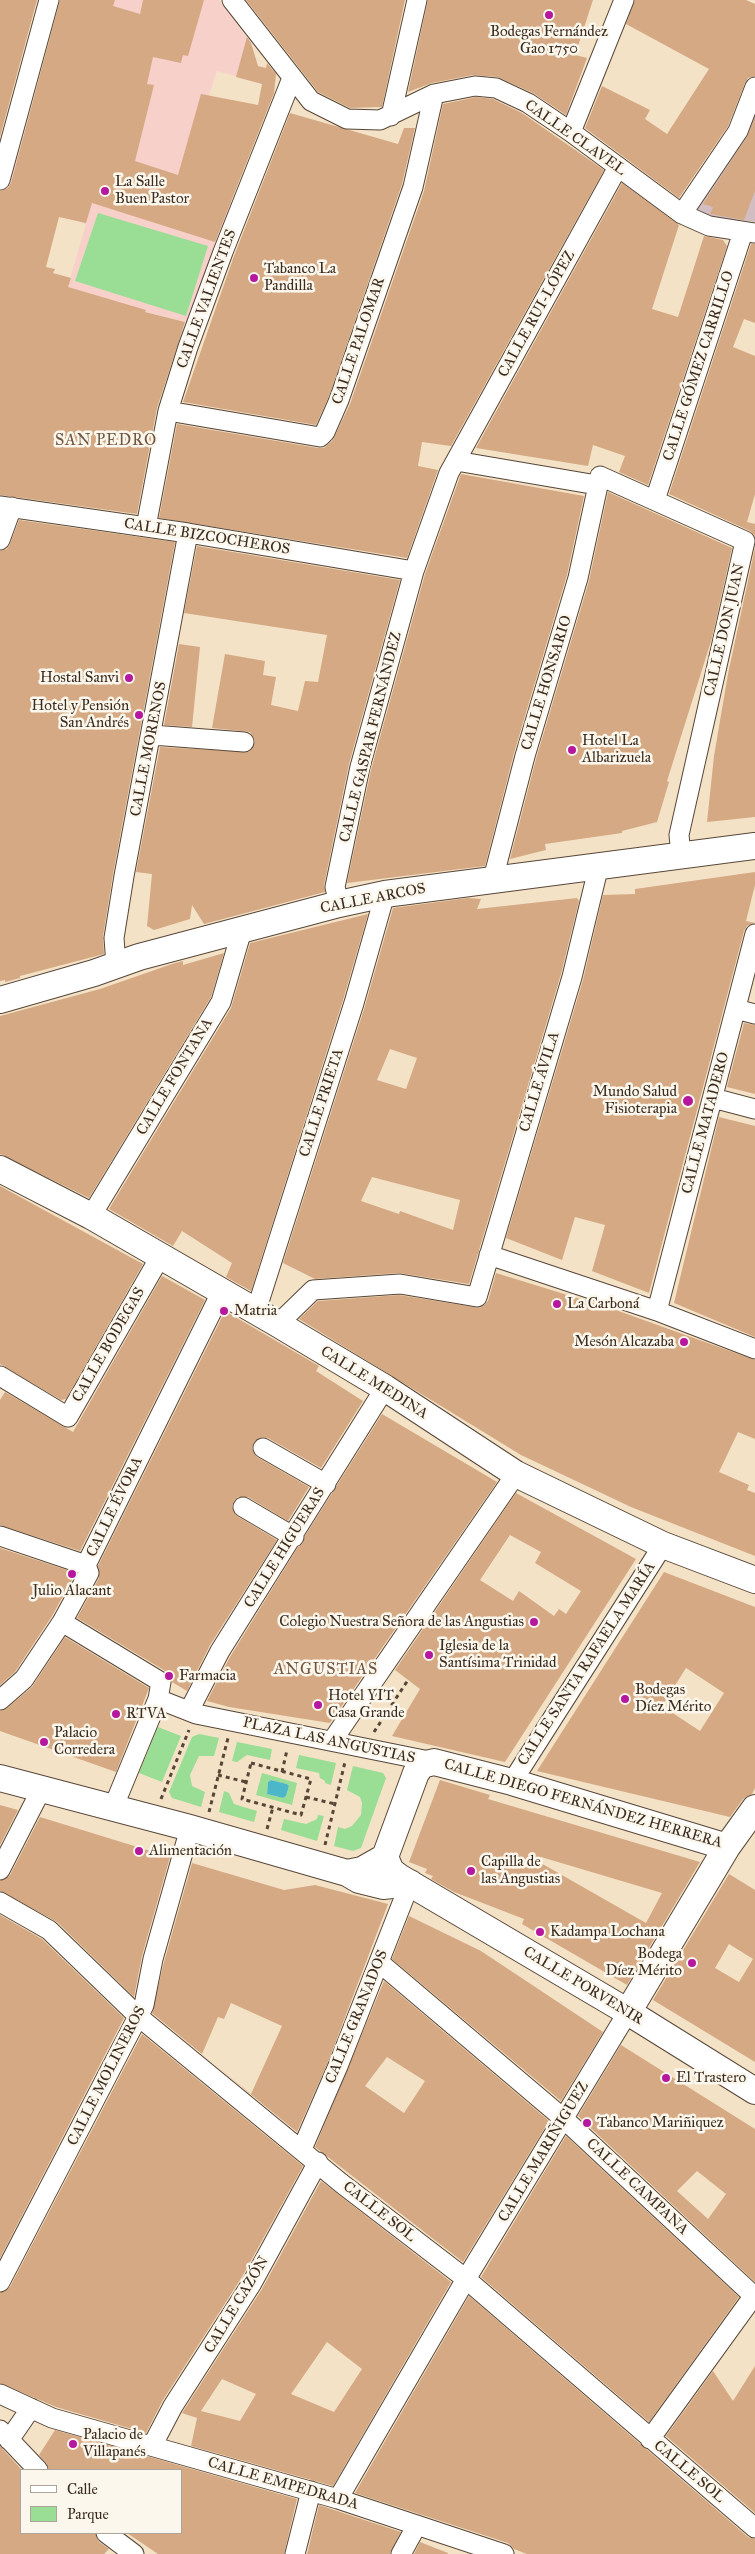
<!DOCTYPE html>
<meta charset="utf-8">
<style>
body{margin:0}
#map{position:relative;width:755px;height:2554px;overflow:hidden;background:#f4e2c7;font-family:"IM FELL Great Primer",serif}
canvas{display:block}
.legend{position:absolute;left:20px;top:2469px;width:162px;height:65px;box-sizing:border-box;background:#fbf7ec;border:1px solid #aea59a;margin:0;padding:6px 9px;list-style:none;font-size:15px;color:#3b2a1e}
.legend li{display:flex;align-items:center;gap:10px;height:25px}
.legend b{width:25px;border:1px solid #aea59a}
</style>
<div id="map">
<canvas width="755" height="2554"></canvas>
<ul class="legend">
<li><b style="height:6px;background:#fff"></b>Calle</li>
<li><b style="height:14px;background:#9add94"></b>Parque</li>
</ul>
</div>
<script>
const ctx = document.querySelector('canvas').getContext('2d');
ctx.lineJoin = 'round';
function fill(path, color) { ctx.fillStyle = color; ctx.fill(path, 'evenodd'); }
const toPath = rows => new Path2D(rows.map(r => 'M' + r).join(''));
function strokePath(path, color, width, dash) { ctx.strokeStyle = color; ctx.lineWidth = width; ctx.lineCap = dash ? 'butt' : 'round'; ctx.setLineDash(dash || []); ctx.stroke(path); }
function label(font, color, halo, rows, align = 'center') {
  ctx.font = font + ' "IM FELL Great Primer",serif'; ctx.lineWidth = 5; ctx.setLineDash([]); ctx.textBaseline = 'middle'; ctx.strokeStyle = halo; ctx.fillStyle = color; for (const [text, x, y, turn = 0] of rows) {
    ctx.save(); ctx.translate(x, y); ctx.rotate((+turn || 0) * Math.PI / 180); ctx.textAlign = isNaN(turn) ? turn : align; if (halo) ctx.strokeText(text, 0, 0); ctx.fillText(text, 0, 0); ctx.restore();
  }
}
fill(toPath([
 [115,0,219,0,251,43,258,66,250,80,217,71,208,98,225,199,236,204,191,323,145,312,146,310,66,293,86,224,0,198,13,150,44,158]
]), '#f7d0ca');
fill(toPath([
 [755,107,755,222,713,217,693,208]
]), '#d2bec2');
fill(toPath([
 [98,213,208,246,186,316,75,281],
 [158,1727,181,1736,162,1782,139,1773],
 [199,1734,219,1738,214,1756,199,1756,190,1775,192,1786,205,1792,201,1807,172,1798,169,1792,192,1737],
 [237,1742,272,1749,270,1760,247,1755,237,1762,232,1761],
 [299,1755,336,1763,331,1785,325,1783,325,1781,320,1778,319,1773,296,1768],
 [353,1766,383,1773,386,1778,361,1848,353,1851,334,1846,338,1827,345,1829,352,1826,361,1815,362,1803,360,1797,347,1790],
 [262,1773,297,1783,292,1805,256,1795],
 [271,1780,287,1784,289,1786,286,1796,283,1798,267,1794,268,1782],
 [224,1791,229,1793,234,1804,257,1811,254,1822,219,1812],
 [318,1815,324,1816,317,1841,281,1830,284,1819,306,1824,317,1819]
]), '#9add94');
fill(toPath([
 [271,1780,287,1784,289,1786,286,1796,283,1798,267,1794,268,1782]
]), '#4db7ca');
fill(toPath([
 [0,0,37,0,0,137],
 [60,0,115,0,113,6,140,14,143,0,204,0,188,56,183,55,181,63,153,57,147,84,154,85,135,161,178,175,201,94,258,105,262,84,236,77,247,37,251,43,258,66,266,68,267,63,276,74,274,93,215,242,92,203,86,223,59,217,46,267,55,269,53,273,71,278,68,287,146,310,145,312,185,322,157,408,137,514,0,495,0,191,8,188,11,183],
 [246,0,405,0,382,107,350,108,318,92],
 [428,0,593,0,575,55,587,58,566,115,533,93,497,77,473,75,432,83,408,92],
 [635,0,746,0,755,4,755,76,748,78,745,83,728,126,679,198,585,128,602,86,650,110,645,119,667,134,709,69,626,24],
 [476,97,493,99,522,113,604,170,451,446,422,442,418,466,438,470,407,558,159,518,177,424,318,448,324,448,333,440,350,404,424,191,443,104],
 [290,113,398,144,404,128,415,128,402,184,329,396,316,425,183,402,234,256],
 [755,118,755,191,744,220,710,214,713,207,703,204,747,137],
 [622,183,679,225,652,309,678,317,704,236,723,240,727,246,648,485,619,472,625,456,593,445,588,466,476,448],
 [751,244,755,244,755,323,744,319,733,347,755,356,755,494,747,522,755,524,755,536,750,531,669,494],
 [461,474,584,496,567,575,514,753,485,866,347,883,371,770,425,574],
 [608,492,732,548,712,638,667,781,669,782,657,822,622,831,622,833,545,844,546,850,510,859,536,759,589,581],
 [19,520,175,542,113,874,103,936,104,954,20,976,20,978,5,982,5,980,0,981,0,551,7,549,10,544],
 [197,546,400,580,349,764,324,885,325,892,204,924,192,905,190,919,154,930,147,926,152,874,136,872,160,747,249,752,255,742,250,732,212,728,225,654,265,661,263,675,276,677,271,705,298,711,305,681,318,682,327,635,184,613],
 [755,548,755,817,707,822,714,756,728,674],
 [179,644,200,647,192,727,164,725],
 [755,872,755,885,746,921,755,923,747,926,744,931,649,1293,592,1271,605,1225,575,1217,562,1260,506,1238,583,980,603,895,635,894,635,889],
 [468,898,481,899,477,909,577,898,579,901,561,974,469,1284,399,1273,315,1279,283,1263,365,1006,393,908],
 [390,1049,417,1058,406,1089,377,1080],
 [372,1177,460,1200,453,1230,400,1211,399,1214,361,1201],
 [368,914,343,1000,251,1291,226,1277,232,1263,182,1231,173,1246,109,1209,231,1008,250,943],
 [224,953,211,997,89,1198,0,1154,0,1016,100,989,172,964,183,961,183,965],
 [744,1023,755,1025,755,1094,727,1087],
 [719,1117,755,1126,755,1337,674,1303],
 [0,1186,143,1264,66,1399,61,1400,0,1364],
 [496,1273,613,1309,755,1360,755,1439,738,1432,719,1472,749,1485,747,1490,755,1493,755,1556,631,1507,521,1455,299,1319,318,1301,399,1295,480,1308,488,1301],
 [162,1276,205,1300,80,1551,0,1525,0,1400,5,1392,73,1432],
 [225,1311,319,1366,316,1371,363,1401,321,1468,268,1438,262,1437,254,1442,252,1449,257,1457,309,1487,288,1521,248,1497,238,1497,234,1501,232,1507,237,1516,277,1540,210,1645,187,1691,172,1682,167,1672,77,1618,99,1578,98,1566],
 [382,1414,497,1482,330,1723,229,1707,207,1701,230,1657,298,1547,303,1543,305,1536],
 [516,1493,636,1559,505,1762,392,1736,420,1689,395,1670],
 [510,1535,541,1552,535,1563,581,1591,566,1614,559,1609,554,1616,519,1591,513,1601,480,1580],
 [0,1548,76,1573,52,1616,15,1672,0,1685],
 [664,1572,755,1607,755,1788,752,1794,743,1799,730,1817,537,1771],
 [686,1668,724,1693,700,1731,662,1706],
 [65,1637,149,1688,116,1772,0,1731,0,1711,7,1708,32,1687],
 [440,1780,490,1795,488,1799,700,1862,627,1985,522,1924,524,1919,454,1892,431,1879,433,1876,425,1873,427,1869,409,1862],
 [541,1857,662,1893,646,1923,539,1862],
 [0,1805,18,1810,0,1845],
 [40,1817,170,1857,142,1956,134,1997,57,1922,0,1891,0,1881,10,1875],
 [192,1863,284,1890,315,1885,388,1904,328,2062,297,2132,216,2066,251,2094,282,2026,231,2003,224,2019,218,2017,202,2054,152,2013,164,1962],
 [729,1874,755,1890,755,2062,653,2000],
 [729,1944,753,1959,739,1982,715,1968],
 [0,1915,42,1939,124,2018,0,2258],
 [409,1916,481,1951,603,2032,561,2101,392,1959],
 [384,1981,549,2121,463,2262,315,2147],
 [387,2057,425,2081,404,2113,365,2086],
 [142,2034,303,2166,242,2277,163,2400,146,2433,56,2407,0,2383,0,2293,10,2287],
 [621,2045,755,2129,755,2282,578,2116],
 [697,2171,726,2194,708,2219,677,2191],
 [566,2136,739,2297,649,2422,481,2277],
 [321,2181,451,2282,333,2486,191,2446,197,2418,182,2413,262,2289],
 [327,2342,362,2369,334,2412,291,2394],
 [222,2379,256,2394,240,2421,201,2411],
 [469,2296,748,2537,755,2539,755,2554,527,2554,514,2549,508,2543,355,2493],
 [755,2366,755,2513,666,2436,713,2371,733,2401],
 [55,2430,297,2499,284,2554,158,2554,127,2533,181,2533,181,2470,49,2470,46,2463,39,2455],
 [0,2446,21,2469,21,2533,95,2533,99,2542,109,2549,104,2554,0,2554],
 [319,2505,401,2532,390,2554,307,2554],
 [420,2542,448,2553,448,2554,414,2554]
]), '#d4a983');
const street = toPath([
 [232,0,311,101,347,119,380,120,434,94,475,86,496,88,528,103,571,132,682,214,709,226,755,233],
 [391,116,417,0],
 [571,132,624,0],
 [0,180,49,0],
 [682,214,738,131,755,87],
 [168,411,320,437,325,432,339,400,413,187,434,94],
 [456,461,597,485],
 [655,500,743,232],
 [0,506,188,533,414,571],
 [146,527,168,411,188,347,223,252,292,78],
 [0,540,12,507],
 [152,735,244,742],
 [493,879,525,756,578,578,600,476,745,541,679,835,681,855],
 [339,904,335,887,360,767,414,571,449,473,618,167],
 [116,965,114,938,124,876,188,533],
 [736,1009,755,1014],
 [713,1098,755,1109],
 [91,1216,221,1002,242,930],
 [489,1255,657,1311,755,1349],
 [256,1311,354,1003,385,894],
 [657,1311,755,934],
 [278,1324,313,1290,400,1284,477,1297,572,977,599,865],
 [0,1376,68,1417,160,1257],
 [263,1448,326,1484],
 [243,1507,294,1537],
 [0,1536,86,1565],
 [62,1622,161,1682,158,1699],
 [0,1700,24,1679,62,1622,89,1573,86,1565,217,1301],
 [189,1711,220,1651,385,1388],
 [332,1741,516,1474],
 [512,1782,663,1545],
 [113,1808,158,1699,196,1714,434,1762],
 [0,1870,41,1790],
 [0,1902,49,1930,139,2017,341,2183,466,2279,755,2528],
 [380,1963,564,2119,755,2297],
 [302,2149,338,2066,410,1883],
 [0,2282,144,2005,153,1959,190,1828],
 [0,2394,52,2418,338,2499,504,2554],
 [0,2430,38,2470],
 [650,2439,755,2294],
 [9,2440,31,2408],
 [152,2446,173,2406,252,2283,318,2162],
 [338,2499,466,2279,628,2012],
 [106,2533,134,2554],
 [295,2554,311,2491],
 [401,2554,417,2525]
]);
const secondary = toPath([
 [0,1000,94,973,139,957,339,904,385,894,755,846],
 [0,1169,91,1216,278,1324,385,1388,516,1474,663,1545,755,1580],
 [0,1778,190,1828,347,1873,362,1870,385,1857,416,1773,422,1765,434,1762,512,1782,727,1847],
 [385,1857,391,1871,399,1877,628,2012,755,2091],
 [347,1873,359,1880,383,1886,410,1883],
 [628,2012,727,1847,755,1808]
]);
strokePath(street, '#574637', 21);
strokePath(secondary, '#574637', 28);
strokePath(toPath([
 [374,1732,408,1680],
 [251,1763,311,1779,301,1815,242,1799,251,1763],
 [282,1772,287,1750],
 [218,1775,246,1782],
 [306,1797,335,1804],
 [161,1799,189,1730],
 [209,1812,228,1738],
 [267,1829,273,1807],
 [325,1845,345,1762]
]), '#574637', 3, [4, 4]);
strokePath(street, '#fff', 19);
strokePath(secondary, '#fff', 26);
for (const [x, y, r, color] of [
 [549,15,5,"#b5179e"],
 [105,191,5,"#b5179e"],
 [254,278,5,"#b5179e"],
 [129,678,5,"#b5179e"],
 [139,715,5,"#b5179e"],
 [572,750,5,"#b5179e"],
 [688,1101,6,"#b5179e"],
 [557,1304,5,"#b5179e"],
 [224,1311,5,"#b5179e"],
 [684,1342,5,"#b5179e"],
 [72,1574,5,"#b5179e"],
 [534,1622,5,"#b5179e"],
 [429,1655,5,"#b5179e"],
 [169,1676,5,"#b5179e"],
 [625,1699,5,"#b5179e"],
 [318,1705,5,"#b5179e"],
 [116,1714,5,"#b5179e"],
 [44,1742,5,"#b5179e"],
 [139,1851,5,"#b5179e"],
 [471,1871,5,"#b5179e"],
 [540,1932,5,"#b5179e"],
 [692,1963,5,"#b5179e"],
 [666,2078,5,"#b5179e"],
 [587,2123,5,"#b5179e"],
 [73,2444,5,"#b5179e"]
]) { const dot = new Path2D(); dot.arc(x, y, r, 0, 2 * Math.PI); ctx.fillStyle = color; ctx.fill(dot); strokePath(dot, '#fbf7ec', 2); }
label('15px', '#3b2a1e', '#fbf7ec', [
 ["Bodegas Fernández",549,32,"center"],
 ["Gao 1750",549,49,"center"],
 ["La Salle",115,182],
 ["Buen Pastor",115,199],
 ["Tabanco La",264,269],
 ["Pandilla",264,286],
 ["Hostal Sanvi",119,678,"right"],
 ["Hotel y Pensión",129,706,"right"],
 ["San Andrés",129,723,"right"],
 ["Hotel La",582,741],
 ["Albarizuela",582,758],
 ["Mundo Salud",677,1092,"right"],
 ["Fisioterapia",677,1109,"right"],
 ["La Carboná",567,1304],
 ["Matria",234,1311],
 ["Mesón Alcazaba",674,1342,"right"],
 ["Julio Alacant",72,1591,"center"],
 ["Colegio Nuestra Señora de las Angustias",524,1622,"right"],
 ["Iglesia de la",439,1646],
 ["Santísima Trinidad",439,1663],
 ["Farmacia",179,1676],
 ["Bodegas",635,1690],
 ["Díez Mérito",635,1707],
 ["Hotel YIT",328,1696],
 ["Casa Grande",328,1713],
 ["RTVA",126,1714],
 ["Palacio",54,1733],
 ["Corredera",54,1750],
 ["Alimentación",149,1851],
 ["Capilla de",481,1862],
 ["las Angustias",481,1879],
 ["Kadampa Lochana",550,1932],
 ["Bodega",682,1954,"right"],
 ["Díez Mérito",682,1971,"right"],
 ["El Trastero",676,2078],
 ["Tabanco Mariñiquez",597,2123],
 ["Palacio de",83,2435],
 ["Villapanés",83,2452]
], 'left');
label('15px', '#3b2a1e', '#fbf7ec', [
 ["CALLE CLAVEL",575,138,35],
 ["CALLE VALIENTES",207,299,-70],
 ["CALLE RUI-LÓPEZ",537,314,-61],
 ["CALLE PALOMAR",359,341,-71],
 ["CALLE GÓMEZ CARRILLO",699,366,-72],
 ["CALLE BIZCOCHEROS",207,537,9],
 ["CALLE DON JUAN",725,630,-77],
 ["CALLE HONSARIO",547,683,-73],
 ["CALLE GASPAR FERNÁNDEZ",371,737,-76],
 ["CALLE MORENOS",149,749,-79],
 ["CALLE ARCOS",373,899,-11],
 ["CALLE FONTANA",175,1077,-59],
 ["CALLE ÁVILA",540,1082,-73],
 ["CALLE PRIETA",322,1103,-72],
 ["CALLE MATADERO",706,1123,-75],
 ["CALLE BODEGAS",109,1345,-60],
 ["CALLE MEDINA",374,1383,32],
 ["CALLE ÉVORA",115,1507,-64],
 ["CALLE HIGUERAS",285,1548,-58],
 ["CALLE SANTA RAFAELA MARÍA",587,1664,-57],
 ["PLAZA LAS ANGUSTIAS",329,1741,12],
 ["CALLE DIEGO FERNÁNDEZ HERRERA",583,1804,16],
 ["CALLE PORVENIR",583,1986,31],
 ["CALLE GRANADOS",357,2017,-68],
 ["CALLE MOLINEROS",107,2076,-63],
 ["CALLE MARIÑIGUEZ",544,2152,-59],
 ["CALLE CAMPANA",637,2187,43],
 ["CALLE SOL",379,2212,38],
 ["CALLE CAZÓN",237,2305,-59],
 ["CALLE SOL",689,2472,40],
 ["CALLE EMPEDRADA",283,2484,16]
]);
ctx.letterSpacing = '1px';
label('16px', '#715641', '#fbf7ec', [
 ["SAN PEDRO",106,441],
 ["ANGUSTIAS",326,1670]
]);
ctx.letterSpacing = '0px';
</script>
